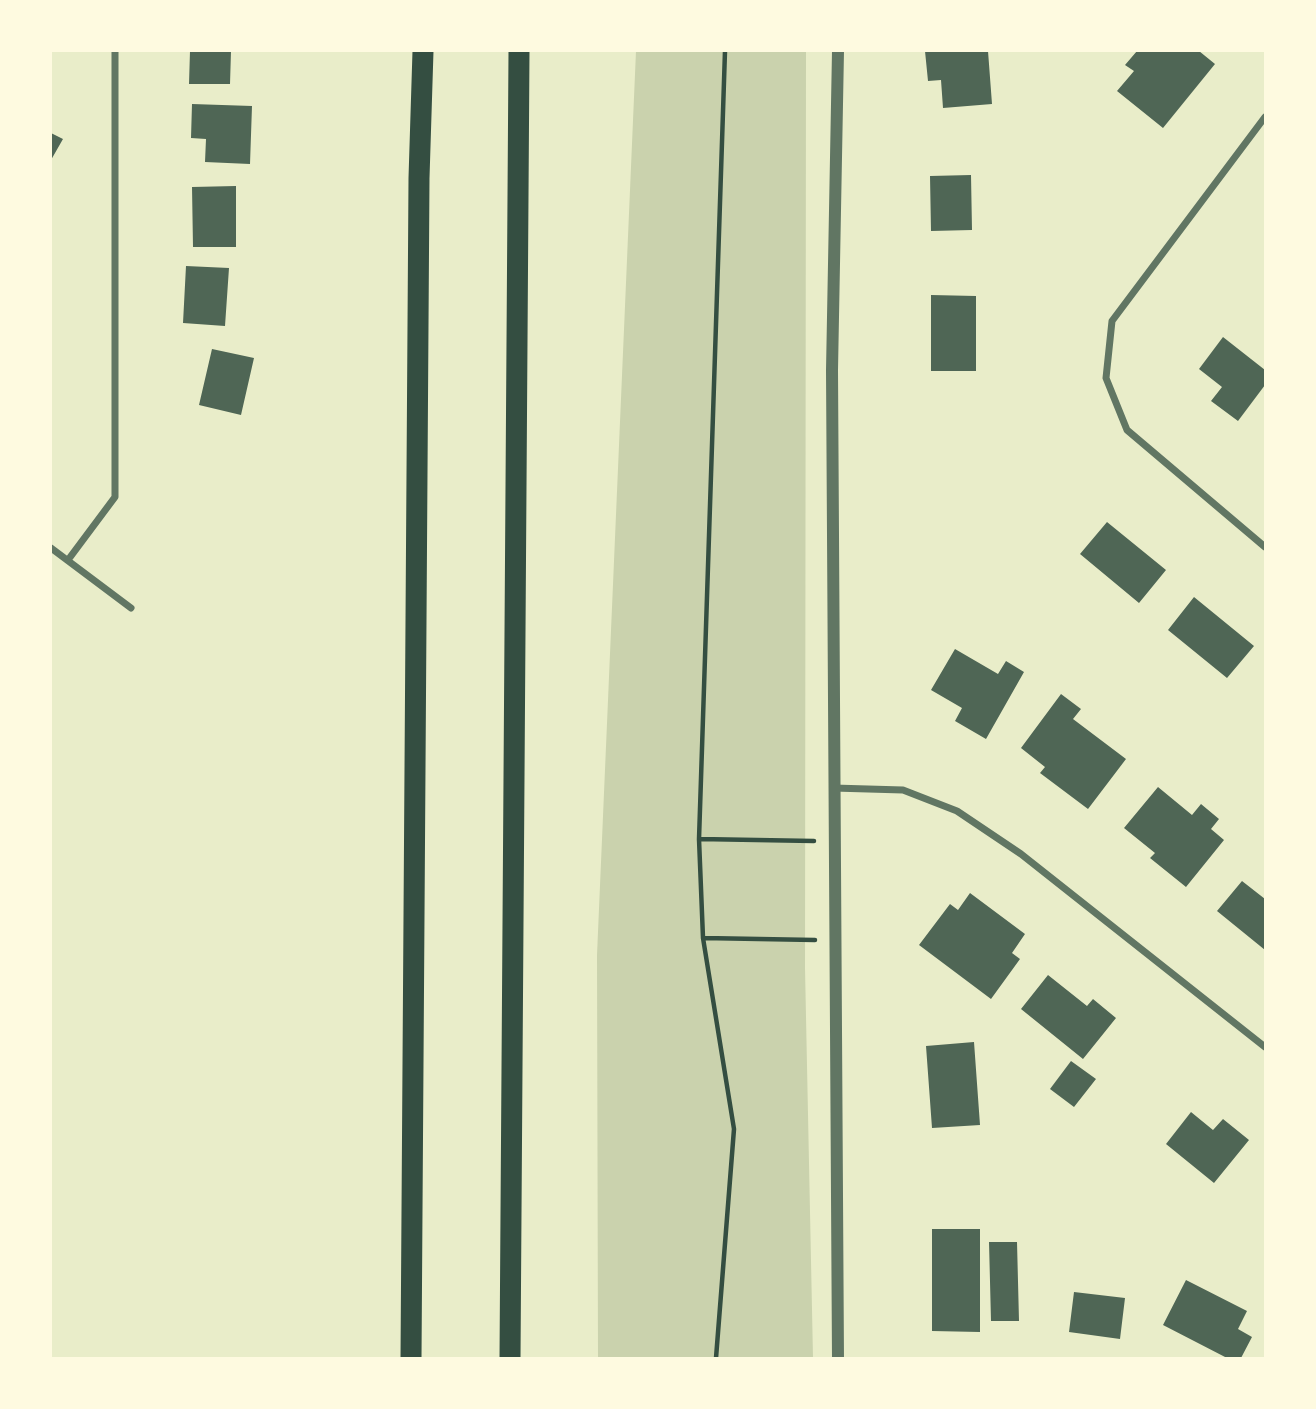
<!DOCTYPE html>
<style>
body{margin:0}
#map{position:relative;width:1316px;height:1409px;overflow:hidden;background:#e9edc9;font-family:Cabin,sans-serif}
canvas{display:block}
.frame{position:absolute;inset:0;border:52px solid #fefae0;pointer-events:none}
</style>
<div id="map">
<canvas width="1316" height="1409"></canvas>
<div class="frame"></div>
</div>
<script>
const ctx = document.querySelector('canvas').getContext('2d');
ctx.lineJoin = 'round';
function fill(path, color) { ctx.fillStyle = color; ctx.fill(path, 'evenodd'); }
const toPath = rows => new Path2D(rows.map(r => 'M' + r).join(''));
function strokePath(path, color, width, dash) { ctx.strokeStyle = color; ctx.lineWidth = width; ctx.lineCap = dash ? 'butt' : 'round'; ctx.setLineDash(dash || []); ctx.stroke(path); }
fill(toPath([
 [636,51,806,51,805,968,813,1358,598,1358,597,955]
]), '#cad2ad');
fill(toPath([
 [190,51,231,51,230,84,189,84],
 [925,51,988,51,992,104,943,108,941,80,928,81],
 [1137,51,1199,51,1215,64,1163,128,1117,91,1134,71,1125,65],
 [192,104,252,106,250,164,205,162,206,139,191,138],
 [51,133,63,139,51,160],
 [971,175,972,230,931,231,930,176],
 [236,186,236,247,193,247,192,187],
 [186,266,229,268,225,326,183,323],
 [931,295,976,296,976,371,931,371],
 [1223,337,1265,370,1265,385,1238,421,1211,401,1222,387,1199,369],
 [212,349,254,358,241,415,199,405],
 [1107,522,1166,570,1139,603,1080,554],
 [1194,597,1254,646,1227,678,1168,630],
 [955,649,998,674,1006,661,1024,672,986,739,955,721,962,708,931,690],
 [1061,694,1081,709,1073,719,1126,759,1088,809,1040,773,1045,767,1021,748],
 [1158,787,1192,815,1201,804,1219,819,1211,829,1224,840,1186,887,1150,858,1155,853,1124,828],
 [1242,881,1265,899,1265,950,1217,911],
 [970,893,1025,934,1012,953,1020,959,991,999,919,945,950,904,958,910],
 [1048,975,1087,1006,1093,999,1116,1018,1083,1059,1021,1009],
 [974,1042,980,1125,932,1128,926,1046],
 [1071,1061,1096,1079,1074,1107,1050,1089],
 [1191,1112,1213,1130,1223,1119,1249,1140,1214,1183,1166,1144],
 [932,1229,980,1229,980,1332,932,1331],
 [989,1242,1017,1242,1019,1321,991,1321],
 [1186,1280,1247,1311,1238,1329,1252,1337,1241,1358,1227,1358,1163,1325],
 [1074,1292,1125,1298,1120,1339,1069,1332]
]), '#4f6655');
strokePath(toPath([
 [699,839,814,841],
 [703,938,815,940],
 [716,1358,734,1129,703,938,699,839,725,51]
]), '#344e41', 4.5);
strokePath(toPath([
 [1265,117,1112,321,1106,378,1127,430,1265,547],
 [51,548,131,608],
 [68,560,115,497,115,51],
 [833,788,903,790,957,811,1021,854,1265,1047]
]), '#617663', 7);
strokePath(toPath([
 [838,1358,832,370,838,51]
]), '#617663', 12);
strokePath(toPath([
 [411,1358,419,178,423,51],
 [510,1358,519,51]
]), '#344e41', 21);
</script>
